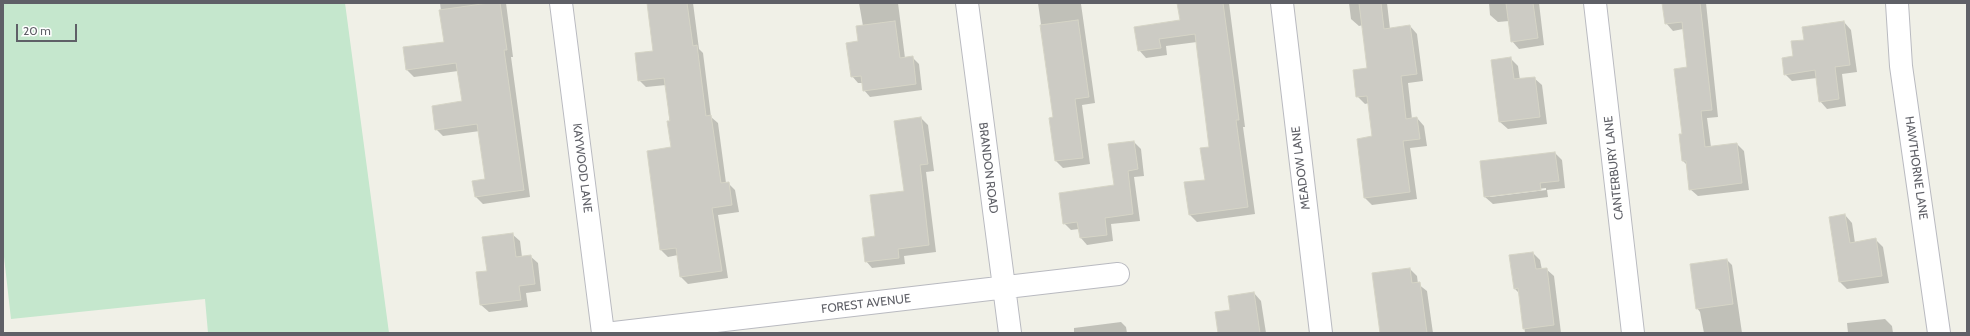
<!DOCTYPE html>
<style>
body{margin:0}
#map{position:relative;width:1970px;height:336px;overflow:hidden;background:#f0f0e7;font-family:Cabin,sans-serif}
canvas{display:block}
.frame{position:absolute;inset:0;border:4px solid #5f6067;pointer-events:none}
.scale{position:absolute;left:16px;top:24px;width:61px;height:18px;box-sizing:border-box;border:2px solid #5f6067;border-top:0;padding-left:5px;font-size:12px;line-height:14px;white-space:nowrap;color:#5f6067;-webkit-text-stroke:3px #fff;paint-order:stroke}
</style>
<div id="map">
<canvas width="1970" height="336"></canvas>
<div class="frame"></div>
<div class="scale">20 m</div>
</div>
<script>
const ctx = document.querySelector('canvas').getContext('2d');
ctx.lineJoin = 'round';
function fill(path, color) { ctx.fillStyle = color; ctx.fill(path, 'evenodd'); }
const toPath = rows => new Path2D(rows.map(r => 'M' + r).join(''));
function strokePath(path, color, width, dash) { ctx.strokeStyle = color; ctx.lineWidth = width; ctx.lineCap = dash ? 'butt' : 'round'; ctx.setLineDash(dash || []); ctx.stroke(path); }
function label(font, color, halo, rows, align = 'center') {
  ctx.font = font + ' Cabin,sans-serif'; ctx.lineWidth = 3.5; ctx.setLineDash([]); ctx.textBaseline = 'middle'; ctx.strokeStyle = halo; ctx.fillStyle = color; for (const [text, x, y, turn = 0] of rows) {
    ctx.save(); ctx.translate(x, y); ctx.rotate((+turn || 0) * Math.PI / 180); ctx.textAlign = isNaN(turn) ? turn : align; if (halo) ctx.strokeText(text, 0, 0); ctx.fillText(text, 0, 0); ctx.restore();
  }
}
fill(toPath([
 [3,3,345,3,389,333,208,333,205,299,11,319,3,248]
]), '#c5e7cd');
fill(toPath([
 [440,3,506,3,513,57,511,57,530,197,483,204,476,197,486,180,480,131,443,136,436,129,463,102,458,71,414,77,407,70,445,42],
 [648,3,693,3,699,49,703,53,711,117,718,123,726,183,728,183,735,190,739,212,718,215,728,278,688,284,681,277,678,255,668,257,661,250,672,148,666,85,646,87,639,80,654,52],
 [859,3,898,3,905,58,912,57,919,64,922,90,870,97,864,90,863,83,858,83,852,76,863,26],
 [1038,3,1088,3,1081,4,1095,103,1082,105,1090,164,1063,168,1056,161,1050,119,1054,118],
 [1178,3,1229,3,1245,127,1243,127,1255,214,1197,222,1190,215,1206,180,1210,148,1197,42,1166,46,1167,55,1146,58,1139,50,1181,21],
 [1349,3,1387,3,1390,29,1410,26,1417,34,1423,81,1408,83,1412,119,1417,118,1424,126,1427,146,1410,148,1417,199,1372,205,1365,198,1358,140,1374,137,1369,103,1365,104,1357,96,1369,69,1363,25,1359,26,1351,19],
 [1489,3,1539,3,1544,45,1519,49,1512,41,1509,21,1498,22,1490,15],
 [1663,3,1706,3,1718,117,1707,118,1711,147,1737,144,1744,151,1749,190,1698,196,1690,189,1687,165,1683,161,1683,134,1688,68,1683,29,1673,31,1666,23],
 [1844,22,1851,30,1857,72,1842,74,1846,106,1827,109,1820,101,1817,78,1792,81,1785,74,1794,57],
 [1510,58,1518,66,1520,80,1534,78,1542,85,1547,124,1508,129,1500,122,1492,61],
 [921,118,928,125,934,171,926,172,936,252,904,256,905,264,872,268,866,261,876,237,905,192],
 [1134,142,1141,149,1144,176,1134,177,1140,221,1111,224,1113,241,1087,245,1081,238,1079,229,1071,230,1064,223,1115,186],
 [1555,153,1562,160,1565,188,1547,190,1548,197,1493,204,1485,197],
 [1546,188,1546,190,1490,197,1490,195],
 [1845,215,1852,223,1855,243,1876,240,1883,247,1889,283,1847,289,1840,282,1830,218],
 [512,234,520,241,522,257,530,256,538,263,541,291,526,293,528,307,489,312,481,305,477,273,488,272],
 [1533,253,1540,260,1542,270,1546,269,1554,276,1561,333,1525,333,1520,294,1515,289],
 [1727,260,1732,265,1742,333,1704,333,1700,312,1697,308],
 [1410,269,1417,276,1418,284,1427,291,1433,333,1382,333],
 [1254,293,1261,301,1266,333,1219,333,1231,311],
 [1885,319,1892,326,1893,333,1848,333,1847,323],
 [1121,322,1126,327,1127,333,1074,333,1074,328]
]), '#0003');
const building = toPath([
 [489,3,500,3,507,50,504,50,524,190,475,197,472,181,485,179,477,124,435,130,432,106,462,101,456,63,406,70,403,47,444,42,439,10,489,3],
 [647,3,687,3,693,46,697,45,706,116,711,115,721,183,729,182,732,205,712,208,722,271,680,277,676,248,660,250,647,151,671,147,667,121,670,121,664,78,638,81,635,53,653,51,647,3],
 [1177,3,1223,3,1239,120,1236,120,1248,207,1189,215,1184,182,1205,180,1200,148,1209,147,1195,34,1159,39,1161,48,1138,51,1134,27,1180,20,1177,3],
 [1359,3,1381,3,1384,29,1410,25,1417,74,1401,76,1406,119,1417,117,1420,139,1403,141,1410,192,1364,198,1357,139,1372,136,1367,96,1356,97,1353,70,1367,68,1359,3],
 [1506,3,1533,3,1538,38,1511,42,1506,3],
 [1662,3,1700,3,1712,110,1701,111,1705,147,1737,143,1742,183,1689,190,1686,161,1682,161,1679,134,1682,134,1674,69,1687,67,1682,22,1665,24,1662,3],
 [1078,20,1089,97,1075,99,1083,158,1055,161,1049,118,1053,117,1040,25,1078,20],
 [895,21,900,58,913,56,916,84,863,91,861,76,851,77,846,43,858,41,856,26,895,21],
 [1844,21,1850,65,1835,67,1839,99,1819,102,1815,70,1784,75,1782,58,1793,56,1791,41,1804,40,1802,27,1844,21],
 [1511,57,1514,79,1535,77,1540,117,1499,122,1491,60,1511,57],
 [921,117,928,164,920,165,929,245,898,249,899,258,865,262,862,238,875,236,870,195,904,191,894,121,921,117],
 [1134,141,1138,169,1128,171,1133,214,1105,218,1107,235,1080,238,1077,222,1063,224,1059,193,1114,185,1108,144,1134,141],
 [1555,152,1559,181,1540,183,1541,190,1484,197,1480,161,1555,152],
 [1845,214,1850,243,1876,238,1882,276,1839,282,1829,217,1845,214],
 [513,233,516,257,531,255,535,284,519,286,521,300,480,305,476,272,487,271,482,237,513,233],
 [1533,252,1536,269,1547,268,1554,325,1523,329,1518,288,1514,289,1509,255,1533,252],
 [1727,259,1733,304,1696,309,1690,264,1727,259],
 [1410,268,1412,283,1420,282,1427,333,1380,333,1372,273,1410,268],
 [1254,292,1260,333,1218,333,1215,312,1230,310,1228,296,1254,292]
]);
fill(building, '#cccbc4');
strokePath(building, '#d5d4c6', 1);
const minor = toPath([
 [561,3,603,333],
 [967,3,1010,333],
 [1282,3,1321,333],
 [1595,3,1633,333],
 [1897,3,1901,66,1939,333],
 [614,333,1118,274]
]);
strokePath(minor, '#b9bac0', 24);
strokePath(minor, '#fff', 22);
label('12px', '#5f6067', '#fff', [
 ["KAYWOOD LANE",582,168,83],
 ["BRANDON ROAD",988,168,83],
 ["MEADOW LANE",1301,168,-97],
 ["CANTERBURY LANE",1614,168,-96],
 ["HAWTHORNE LANE",1916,168,82],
 ["FOREST AVENUE",866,304,-7]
]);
</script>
